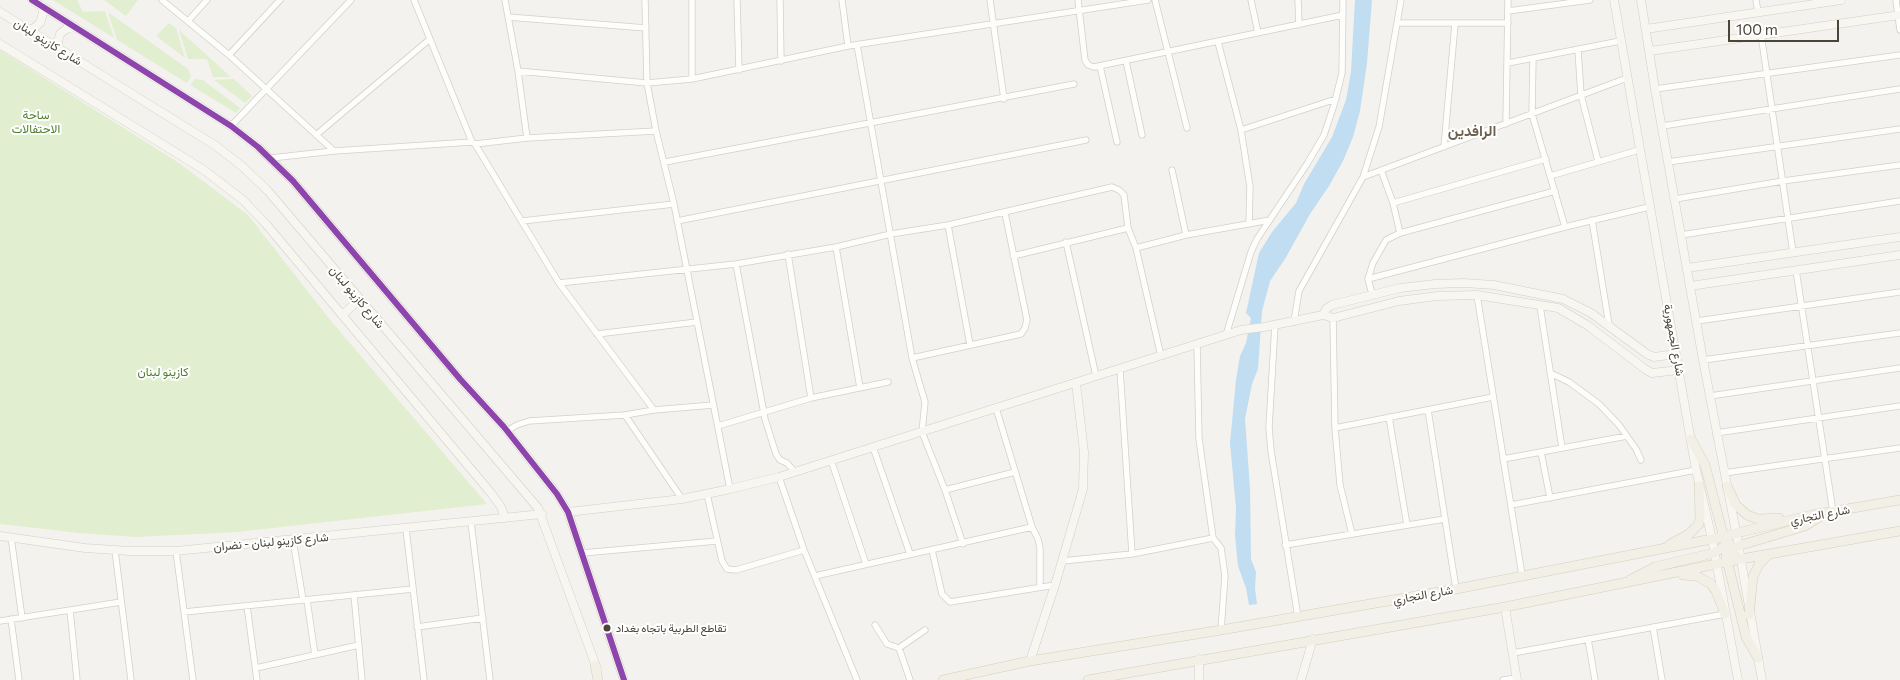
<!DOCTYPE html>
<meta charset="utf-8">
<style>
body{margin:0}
#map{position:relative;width:1900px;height:680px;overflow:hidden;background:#f4f2ee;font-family:Commissioner,sans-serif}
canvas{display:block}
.scale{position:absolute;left:1728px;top:20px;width:111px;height:22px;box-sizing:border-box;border:2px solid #4b4439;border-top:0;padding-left:6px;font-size:15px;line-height:18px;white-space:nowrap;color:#4b4439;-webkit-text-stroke:4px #fff;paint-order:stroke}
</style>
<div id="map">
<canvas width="1900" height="680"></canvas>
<div class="scale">100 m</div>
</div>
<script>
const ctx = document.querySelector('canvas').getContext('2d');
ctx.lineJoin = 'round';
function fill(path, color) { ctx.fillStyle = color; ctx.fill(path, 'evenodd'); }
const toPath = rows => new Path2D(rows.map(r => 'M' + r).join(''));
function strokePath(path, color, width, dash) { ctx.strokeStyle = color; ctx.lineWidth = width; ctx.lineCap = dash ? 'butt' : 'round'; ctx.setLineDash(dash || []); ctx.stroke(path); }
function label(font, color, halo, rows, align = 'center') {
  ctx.font = font + ' Commissioner,Vazirmatn,sans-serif'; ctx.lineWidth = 4; ctx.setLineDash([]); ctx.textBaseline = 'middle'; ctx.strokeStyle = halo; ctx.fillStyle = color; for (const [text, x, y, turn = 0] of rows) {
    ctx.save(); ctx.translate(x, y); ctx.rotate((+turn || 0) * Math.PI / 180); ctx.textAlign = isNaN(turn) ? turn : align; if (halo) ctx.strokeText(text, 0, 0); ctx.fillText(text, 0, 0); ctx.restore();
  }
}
fill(toPath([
 [53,0,77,0,83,12,105,11,114,38],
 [104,0,138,0,126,16],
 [108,12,188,69,191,77,187,83,117,40],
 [169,23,176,28,185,58,156,36],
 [179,30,231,77,213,77,207,59,188,59],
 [0,50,179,163,248,215,331,321,487,504,237,532,136,537,79,533,0,524],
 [195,79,203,80,240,108,236,113,190,85],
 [234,79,252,96,245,103,214,80]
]), '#e1eecf');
fill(toPath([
 [1355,0,1372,0,1367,63,1360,111,1353,137,1343,161,1329,186,1310,214,1285,259,1270,281,1262,311,1258,369,1252,384,1245,419,1250,488,1251,559,1256,572,1255,589,1257,604,1249,605,1246,588,1238,566,1235,536,1236,508,1230,443,1236,380,1240,356,1246,343,1251,318,1246,313,1259,253,1272,232,1296,203,1304,184,1332,137,1346,100,1351,72]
]), '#c0ddf1');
const street = toPath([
 [162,0,229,55,334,151],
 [414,0,472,142],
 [505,0,518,71,527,138],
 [645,0,647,83,656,131,674,204,730,489],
 [692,0,692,79],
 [737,0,739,70],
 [780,0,781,61],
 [842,0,848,46],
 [990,0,1004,99],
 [1078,0,1085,60,1088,65,1094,67,1343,15],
 [1155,0,1187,128],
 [1251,0,1258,33],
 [1298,0,1299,25],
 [1756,0,1758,12],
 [1896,0,1900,30],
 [1508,11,1590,0],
 [508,17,646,28],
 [188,21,207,0],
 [1398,23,1508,23],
 [1761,34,1793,253],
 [1218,42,1241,130,1250,187,1249,224],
 [857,45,912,358,925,402,922,432,945,490,963,544],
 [1578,50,1581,95,1598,161],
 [229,55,280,0],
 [1533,58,1532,114,1565,227],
 [1126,61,1142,135],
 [1508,63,1620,41],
 [1100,66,1117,142],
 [518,71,647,83,692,79,848,46,1148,0],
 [1655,89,1900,55],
 [1506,124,1508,0],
 [231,126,351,0],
 [1662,126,1900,89],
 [1241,130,1336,99],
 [316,135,430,39],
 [475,144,559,283,654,410],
 [1444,147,1455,24],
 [271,158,334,151,472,142,475,144,527,138,656,131],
 [665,162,1074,84],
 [1668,162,1900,129],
 [1172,170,1186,235],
 [1381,170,1393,203,1400,233],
 [1550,176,1639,150],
 [1363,177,1627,78],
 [1675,199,1783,181,1900,165],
 [1393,203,1546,159],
 [1592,220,1609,325],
 [522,221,674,204],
 [677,221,1086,140],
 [948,225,970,345],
 [1681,235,1900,201],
 [1066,242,1096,376],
 [836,247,860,388],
 [1136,248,1186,235,1270,220],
 [788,254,811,398],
 [1013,256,1128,228],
 [736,264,765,419,776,454,780,460,787,463,795,472],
 [1796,270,1833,512],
 [1368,279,1565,227,1649,207],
 [559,283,736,264,836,247,891,234,948,225,1112,187,1119,190,1124,195,1128,228,1136,248,1161,356],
 [1372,294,1368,279,1373,263,1386,240,1400,233,1555,191],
 [1477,295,1522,575],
 [1540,306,1562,448],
 [1333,318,1335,428,1340,485,1352,534],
 [1697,321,1900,292],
 [1294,322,1299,291,1363,177,1379,127,1401,0],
 [1275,325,1269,427,1271,451,1298,617],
 [597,334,697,322],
 [1226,335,1251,252,1257,239,1307,164,1324,135,1334,105,1342,73,1343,0],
 [1197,344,1199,439,1213,538,1221,548,1225,576,1221,630],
 [912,358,1021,334,1025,328,1027,320,1005,213],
 [1703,360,1900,333],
 [1120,369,1132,554],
 [1550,373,1569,382,1599,404,1619,425,1636,449,1641,460],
 [1710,396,1900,368],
 [996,408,1032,527,1038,539,1040,548,1040,587],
 [1428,410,1456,589],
 [625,415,682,499],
 [1389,417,1407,525],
 [718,426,811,398,888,382],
 [1335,428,1493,397],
 [507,431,517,425,529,421,625,415,654,410,713,405],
 [1716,433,1900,406],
 [873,447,910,554],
 [1541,452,1550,498],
 [1503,459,1627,436],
 [831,460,866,564],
 [1724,473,1900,448],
 [779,477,804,550,857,680],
 [945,490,1015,472],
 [707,494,722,561,727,569,736,570,804,550],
 [1511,505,1696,470],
 [471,522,490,680],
 [406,529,424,680],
 [11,537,22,618],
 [293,540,303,600],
 [1285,545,1445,519],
 [115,550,131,680],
 [932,550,942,594,950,602,1055,585],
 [176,551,193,680],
 [582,553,717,541],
 [1062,561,1132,554,1213,538],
 [815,576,1032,527],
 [354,595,362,680],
 [307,600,315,655],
 [247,606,257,680],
 [70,610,77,680],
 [184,612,413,589],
 [11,619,19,680],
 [0,621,121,602],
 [875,625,887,644,899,648,925,630],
 [417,627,483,618],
 [1653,627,1662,680],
 [1588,639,1595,680],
 [899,648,910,680],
 [1513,653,1725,614],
 [256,668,359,645],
 [1503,680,1517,678]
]);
const secondary = toPath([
 [32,0,231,126,258,147,293,181,460,379,504,427,557,494,568,512,624,680],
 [1614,0,1696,470,1712,539,1738,680],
 [1641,0,1655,89,1703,360,1736,532,1762,680],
 [0,12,216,146,243,167,268,191,538,508,597,669],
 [1646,29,1841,0],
 [28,30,34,28,40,23,43,13,42,6],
 [0,44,204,170,243,200,266,224,491,493,501,507,505,518],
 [59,50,58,42,60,34,66,29,74,27],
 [1650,51,1900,15],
 [1687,268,1900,237],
 [1690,286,1900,255],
 [342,315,360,299],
 [1323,315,1326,309,1332,305,1400,288,1435,284,1464,283,1494,285,1563,299,1591,313,1647,354,1654,357,1676,354],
 [568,512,682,499,730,489,779,477,1241,330,1264,327,1323,315,1333,318,1399,301,1437,296,1477,295,1558,308,1587,325,1645,369,1652,373,1679,370],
 [0,536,85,548,129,551,176,551,542,514],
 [1505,607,1517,680],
 [1030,661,1055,585,1083,489,1084,452,1076,383],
 [1199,680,1199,659],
 [1301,680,1313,639]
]);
const primary = toPath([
 [1691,439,1705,465,1726,546,1729,551,1741,559],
 [1727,486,1736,505,1747,515,1758,519,1779,518],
 [1669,545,1689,534,1699,524,1700,518,1699,486],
 [1726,554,1738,546,1805,526,1824,514],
 [1726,556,1746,637,1758,658],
 [1683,575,1697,576,1711,584,1716,591,1725,614],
 [1630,580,1655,567,1714,553,1729,543],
 [1749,615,1753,577,1759,564,1769,554],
 [595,665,598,680],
 [943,680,1030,661,1221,630,1456,589,1712,539,1812,515,1900,500],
 [1088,680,1505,607,1741,559,1900,531]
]);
strokePath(street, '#d2d0cb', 7);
strokePath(secondary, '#d3cfc5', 9);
strokePath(primary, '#d6cebb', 10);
strokePath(street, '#fdfdfc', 5.5);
strokePath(secondary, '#f7f6f1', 8);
strokePath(primary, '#f2efe6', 9);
strokePath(toPath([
 [32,0,231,126,258,147,293,181,460,379,504,427,557,494,568,512,624,680]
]), '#8e44ad', 6);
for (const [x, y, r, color] of [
 [607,628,4.5,"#4b4439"]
]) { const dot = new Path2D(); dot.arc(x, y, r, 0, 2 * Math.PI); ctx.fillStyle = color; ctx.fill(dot); strokePath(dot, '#fff', 2); }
label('11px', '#4b4439', '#fff', [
 ["تقاطع الطربية باتجاه بغداد",616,628]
], 'left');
label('12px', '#4b4439', '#fff', [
 ["شارع كازينو لبنان",48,42,32],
 ["شارع كازينو لبنان",357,297,50],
 ["شارع الجمهورية",1674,340,80],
 ["شارع التجاري",1820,515,-11],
 ["شارع كازينو لبنان - نضران",271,542,-5],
 ["شارع التجاري",1423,595,-10]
]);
label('12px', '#4a7f2a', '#fff', [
 ["ساحة",36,115],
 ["الاحتفالات",36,129],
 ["كازينو لبنان",163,372]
]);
label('bold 15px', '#6e6250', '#fff', [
 ["الرافدين",1472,131]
]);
</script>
